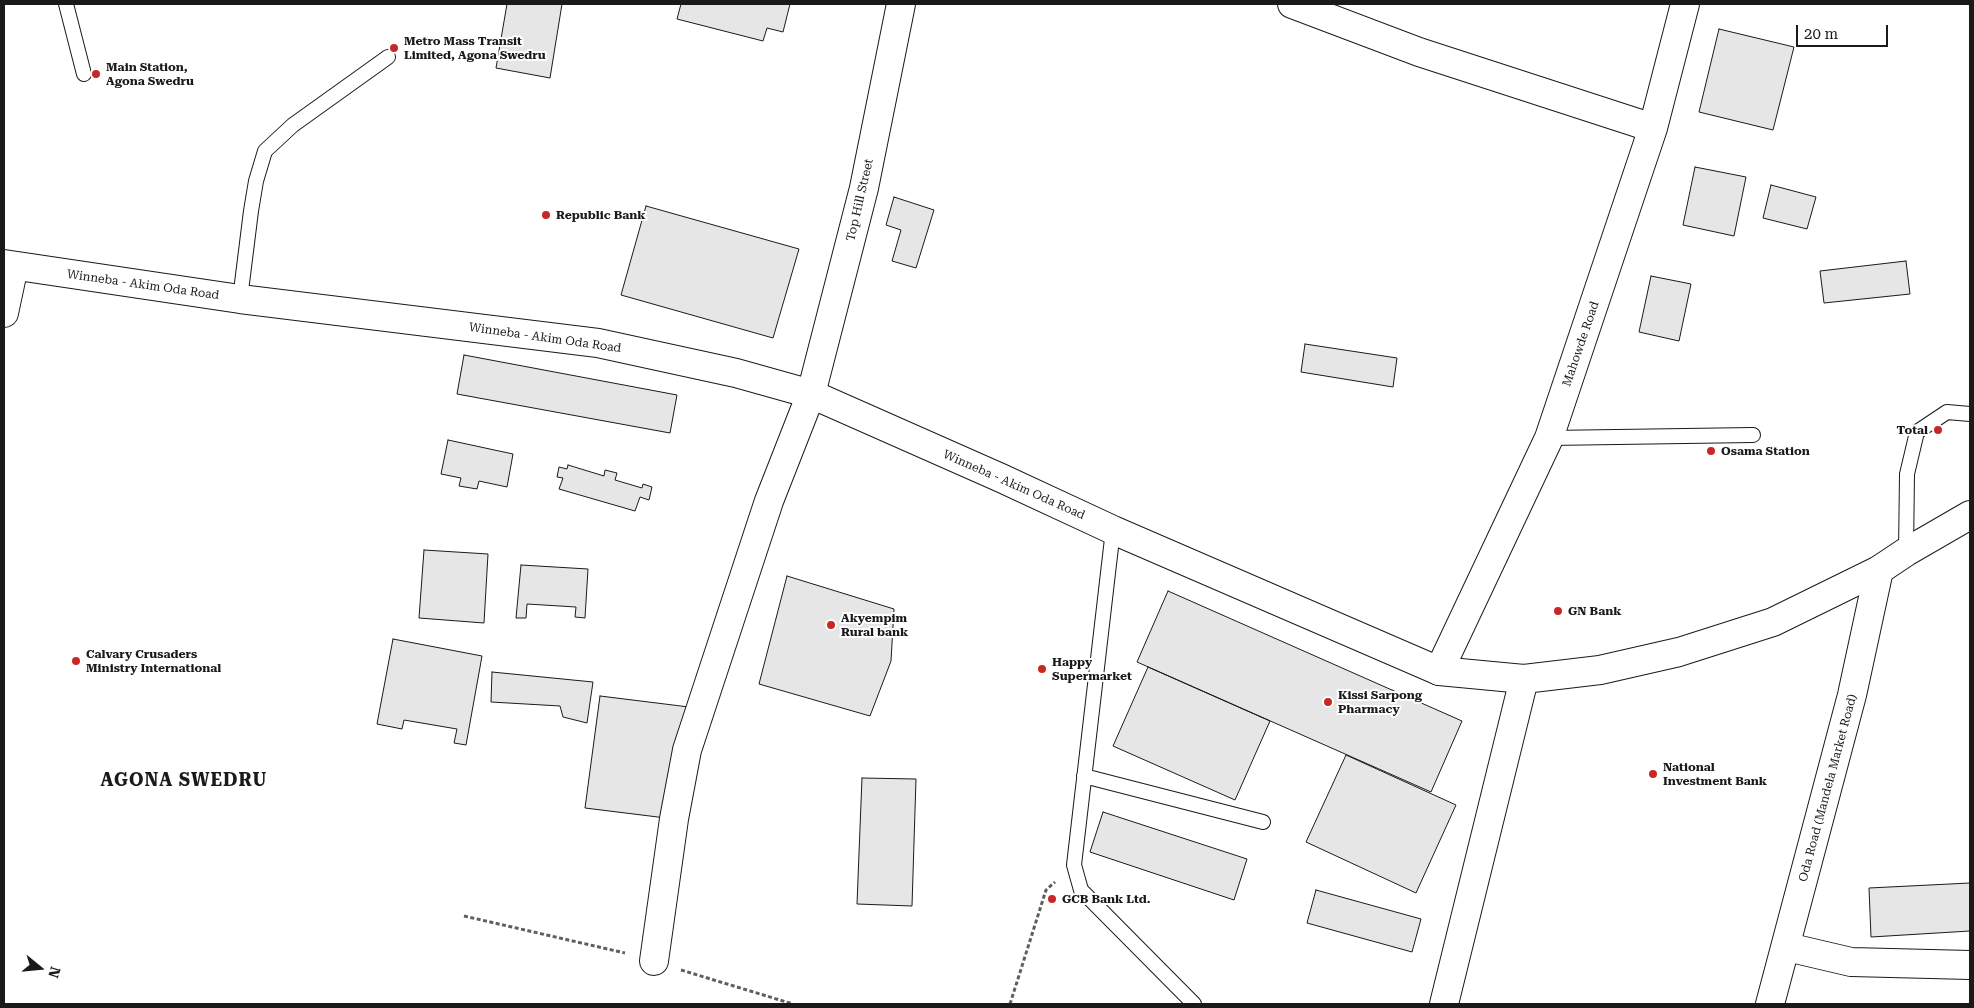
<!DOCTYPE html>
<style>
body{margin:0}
#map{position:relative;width:1974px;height:1008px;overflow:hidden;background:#fff;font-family:"Roboto Serif",serif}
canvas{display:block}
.frame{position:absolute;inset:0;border:5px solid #1a1a1a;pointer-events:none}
.north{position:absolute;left:15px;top:943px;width:50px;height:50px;-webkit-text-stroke:4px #fff;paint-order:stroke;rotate:107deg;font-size:14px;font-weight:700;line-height:20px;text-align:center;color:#1a1a1a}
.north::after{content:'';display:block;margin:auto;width:18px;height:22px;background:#1a1a1a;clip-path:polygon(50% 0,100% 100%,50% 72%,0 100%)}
.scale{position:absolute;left:1796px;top:25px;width:92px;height:22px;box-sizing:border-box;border:2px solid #1a1a1a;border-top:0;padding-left:6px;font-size:15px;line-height:18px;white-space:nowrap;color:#1a1a1a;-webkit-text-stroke:4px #fff;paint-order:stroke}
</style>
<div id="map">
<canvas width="1974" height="1008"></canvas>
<div class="frame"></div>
<div class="north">N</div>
<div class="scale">20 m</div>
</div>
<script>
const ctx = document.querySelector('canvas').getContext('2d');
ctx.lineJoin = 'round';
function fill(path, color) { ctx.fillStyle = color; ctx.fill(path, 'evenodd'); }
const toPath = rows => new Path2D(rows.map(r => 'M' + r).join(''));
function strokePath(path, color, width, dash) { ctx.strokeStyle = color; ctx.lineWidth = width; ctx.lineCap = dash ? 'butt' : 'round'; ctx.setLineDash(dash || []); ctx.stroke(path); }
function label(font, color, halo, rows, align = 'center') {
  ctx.font = font + ' "Roboto Serif",serif'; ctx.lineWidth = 4; ctx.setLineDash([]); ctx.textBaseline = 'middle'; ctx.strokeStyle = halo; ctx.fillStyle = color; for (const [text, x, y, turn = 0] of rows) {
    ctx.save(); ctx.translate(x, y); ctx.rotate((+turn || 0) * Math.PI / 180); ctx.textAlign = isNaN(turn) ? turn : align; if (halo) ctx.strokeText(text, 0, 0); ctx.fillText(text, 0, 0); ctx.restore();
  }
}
const building = toPath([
 [507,4,562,4,550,78,496,68,507,4],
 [681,4,790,4,783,32,767,28,763,41,677,19,681,4],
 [1719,29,1794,47,1773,130,1699,112,1719,29],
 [1695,167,1746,177,1734,236,1683,225,1695,167],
 [1771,185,1816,197,1807,229,1763,218,1771,185],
 [894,197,934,210,916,268,892,261,901,230,886,225,894,197],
 [646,206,799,249,773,338,621,295,646,206],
 [1906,261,1910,294,1824,303,1820,271,1906,261],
 [1651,276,1691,284,1679,341,1639,332,1651,276],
 [1305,344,1397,358,1393,387,1301,372,1305,344],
 [464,355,677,395,670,433,457,394,464,355],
 [448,440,513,454,507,487,479,481,477,489,459,486,461,478,441,474,448,440],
 [568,465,604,476,605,470,617,473,615,480,642,488,643,484,652,487,649,500,640,497,635,511,559,489,563,478,557,477,559,467,567,469,568,465],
 [424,550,488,554,484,623,419,618,424,550],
 [521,565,588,569,585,618,575,617,576,607,527,604,526,618,516,618,521,565],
 [787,576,894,609,891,661,870,716,759,684,787,576],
 [1168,591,1462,721,1431,792,1137,662,1168,591],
 [393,639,482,656,466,745,454,743,457,729,404,720,402,729,377,724,393,639],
 [1148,667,1270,721,1235,800,1113,746,1148,667],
 [492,672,593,682,587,723,563,717,560,706,491,702,492,672],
 [600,696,689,707,674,819,585,808,600,696],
 [1346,755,1456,805,1416,893,1306,842,1346,755],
 [862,778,916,779,912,906,857,904,862,778],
 [1103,812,1247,859,1234,900,1090,852,1103,812],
 [1970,883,1970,931,1871,937,1869,888,1970,883],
 [1316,890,1421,919,1412,952,1307,923,1316,890]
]);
fill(building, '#e6e6e6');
strokePath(building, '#1a1a1a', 1);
const service = toPath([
 [66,4,84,74],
 [240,299,251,211,256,181,265,151,293,125,388,57],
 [1549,438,1753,435],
 [1113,530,1074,865,1081,890,1194,1004],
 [1906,552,1907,474,1917,432,1947,412,1970,414],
 [1084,776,1263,822]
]);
const minor = toPath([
 [1292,4,1419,52,1653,128],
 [1439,671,1549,438,1653,128,1685,4],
 [1787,947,1851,962,1970,965],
 [654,961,674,819,687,750,769,501,811,394,864,188,901,4],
 [1444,1004,1524,679]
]);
const tertiary = toPath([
 [1770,1004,1852,695,1879,570]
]);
const primary = toPath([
 [4,264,240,299,598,343,736,373,811,394,1001,478,1113,530,1439,671,1524,679,1600,670,1679,652,1773,622,1879,570,1906,552,1970,515],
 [4,313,14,266]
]);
strokePath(service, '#1a1a1a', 16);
strokePath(minor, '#1a1a1a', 30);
strokePath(tertiary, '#1a1a1a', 30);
strokePath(primary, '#1a1a1a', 30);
strokePath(toPath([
 [464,916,625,953],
 [681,970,793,1004],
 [1010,1004,1046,890,1055,882]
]), '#5f5f5f', 3, [4, 2.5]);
strokePath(service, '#fff', 14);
strokePath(minor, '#fff', 28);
strokePath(tertiary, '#fff', 28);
strokePath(primary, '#fff', 28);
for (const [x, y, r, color] of [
 [394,48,5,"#c62828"],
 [96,74,5,"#c62828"],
 [546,215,5,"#c62828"],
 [1938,430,5,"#c62828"],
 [1711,451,5,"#c62828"],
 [1558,611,5,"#c62828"],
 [831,625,5,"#c62828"],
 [76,661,5,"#c62828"],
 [1042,669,5,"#c62828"],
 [1328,702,5,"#c62828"],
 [1653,774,5,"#c62828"],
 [1052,899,5,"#c62828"]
]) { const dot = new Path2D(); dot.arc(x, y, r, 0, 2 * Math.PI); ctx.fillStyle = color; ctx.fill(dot); strokePath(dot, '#fff', 2); }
label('bold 12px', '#1a1a1a', '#fff', [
 ["Metro Mass Transit",404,41],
 ["Limited, Agona Swedru",404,55],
 ["Main Station,",106,67],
 ["Agona Swedru",106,81],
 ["Republic Bank",556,215],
 ["Total",1928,430,"right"],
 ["Osama Station",1721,451],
 ["GN Bank",1568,611],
 ["Akyempim",841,618],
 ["Rural bank",841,632],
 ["Calvary Crusaders",86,654],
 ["Ministry International",86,668],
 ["Happy",1052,662],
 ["Supermarket",1052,676],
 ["Kissi Sarpong",1338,695],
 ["Pharmacy",1338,709],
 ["National",1663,767],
 ["Investment Bank",1663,781],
 ["GCB Bank Ltd.",1062,899]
], 'left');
label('12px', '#1a1a1a', '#fff', [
 ["Top Hill Street",860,200,-77],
 ["Winneba - Akim Oda Road",143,285,8],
 ["Winneba - Akim Oda Road",545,338,8],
 ["Mahowde Road",1581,344,-71],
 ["Winneba - Akim Oda Road",1014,485,24],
 ["Oda Road (Mandela Market Road)",1828,788,-75]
]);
ctx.letterSpacing = '1px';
label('bold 18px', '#1a1a1a', '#fff', [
 ["AGONA SWEDRU",184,781]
]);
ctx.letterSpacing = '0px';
</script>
